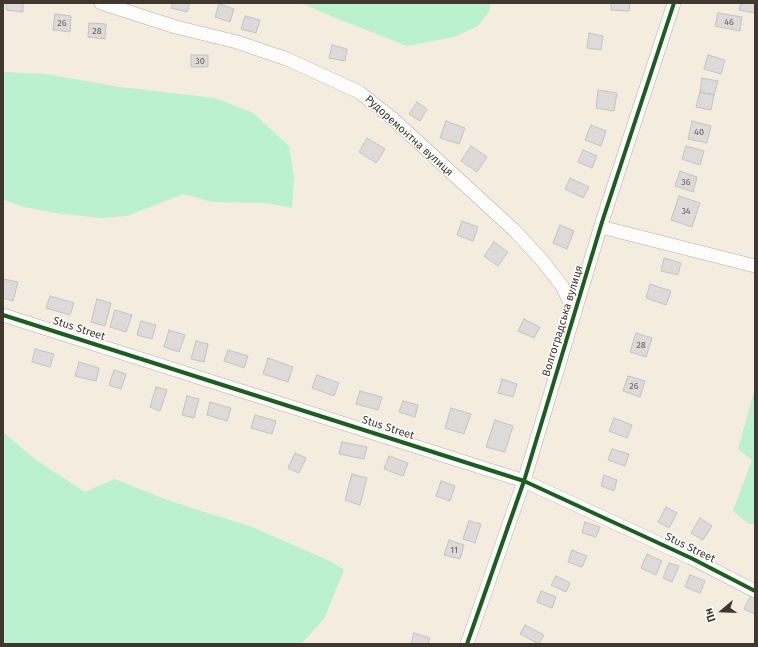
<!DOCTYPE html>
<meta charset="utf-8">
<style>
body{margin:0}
#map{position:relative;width:758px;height:647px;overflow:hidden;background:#f4ecdf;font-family:"Fira Sans",sans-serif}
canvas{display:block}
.frame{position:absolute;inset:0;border:4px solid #40382e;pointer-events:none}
.north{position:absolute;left:702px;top:591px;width:40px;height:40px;-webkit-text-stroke:3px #fff;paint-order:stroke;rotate:251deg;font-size:11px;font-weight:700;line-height:16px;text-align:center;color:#40382e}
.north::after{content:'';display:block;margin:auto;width:14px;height:18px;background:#40382e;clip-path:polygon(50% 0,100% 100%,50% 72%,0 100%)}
</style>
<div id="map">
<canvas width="758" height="647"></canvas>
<div class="frame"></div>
<div class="north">Пн</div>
</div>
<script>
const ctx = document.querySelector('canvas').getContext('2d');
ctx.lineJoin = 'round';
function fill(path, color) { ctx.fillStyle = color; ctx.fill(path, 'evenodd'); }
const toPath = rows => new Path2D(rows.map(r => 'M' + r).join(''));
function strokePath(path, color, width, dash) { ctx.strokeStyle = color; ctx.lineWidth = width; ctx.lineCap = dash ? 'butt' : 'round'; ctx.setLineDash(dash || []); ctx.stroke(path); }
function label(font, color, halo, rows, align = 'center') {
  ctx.font = font + ' "Fira Sans",sans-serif'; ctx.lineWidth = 3; ctx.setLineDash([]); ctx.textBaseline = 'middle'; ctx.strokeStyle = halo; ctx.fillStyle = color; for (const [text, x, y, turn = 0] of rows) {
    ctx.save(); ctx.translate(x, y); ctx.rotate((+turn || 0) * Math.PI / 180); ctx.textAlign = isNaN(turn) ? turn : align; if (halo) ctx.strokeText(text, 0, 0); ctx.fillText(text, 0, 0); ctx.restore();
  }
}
fill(toPath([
 [301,3,491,3,489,12,478,26,454,37,407,46,336,18],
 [3,72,46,74,120,87,215,98,253,113,289,146,294,177,292,208,267,203,213,202,183,194,127,216,101,218,55,213,25,207,3,200],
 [755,388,755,524,749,524,733,511,752,460,738,449],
 [3,432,36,460,85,492,115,479,167,500,252,527,334,563,344,570,324,619,301,644,3,644]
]), '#bbf1ce');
const building = toPath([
 [6,3,23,3,23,12,6,10,6,3],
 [173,3,190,3,187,12,171,8,173,3],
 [611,3,630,3,629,11,611,10,611,3],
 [741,3,755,3,755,13,739,10,741,3],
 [219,4,234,9,230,22,215,17,219,4],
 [718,13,742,17,740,31,715,26,718,13],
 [55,14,71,16,70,32,53,30,55,14],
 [245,16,260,20,256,33,241,29,245,16],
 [89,23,106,24,105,39,88,37,89,23],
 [589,33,603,36,601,50,587,48,589,33],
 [332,45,347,49,345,61,329,58,332,45],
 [191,55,208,55,208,67,191,67,191,55],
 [708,55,725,60,721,74,704,69,708,55],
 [702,78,718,81,714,95,700,92,702,78],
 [598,90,617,93,614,111,596,108,598,90],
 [700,92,714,95,711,110,696,107,700,92],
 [417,102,427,109,420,121,409,114,417,102],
 [446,121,465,128,459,144,440,138,446,121],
 [692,121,711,126,707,143,688,139,692,121],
 [591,125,606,131,601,146,585,140,591,125],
 [367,138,385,149,376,163,359,152,367,138],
 [471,146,487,157,477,172,461,161,471,146],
 [686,146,704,151,700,165,682,159,686,146],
 [583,150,597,156,592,168,578,162,583,150],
 [680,171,697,177,693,192,675,186,680,171],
 [570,178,589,187,583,198,565,189,570,178],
 [679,196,700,203,692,227,671,220,679,196],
 [462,221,478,227,473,241,457,235,462,221],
 [560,225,574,231,567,249,553,243,560,225],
 [494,242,508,252,498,266,484,256,494,242],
 [664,258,681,263,678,275,661,271,664,258],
 [3,279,18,282,13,301,3,298,3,279],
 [650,284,671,291,666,305,646,298,650,284],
 [50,296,74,303,70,315,46,308,50,296],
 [97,299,111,303,105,326,91,322,97,299],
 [115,310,132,315,126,332,110,327,115,310],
 [524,319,540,327,534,338,518,331,524,319],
 [141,321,156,325,152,339,137,335,141,321],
 [169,330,185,335,179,352,164,347,169,330],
 [636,333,652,338,646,357,630,352,636,333],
 [196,341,208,344,204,362,191,359,196,341],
 [35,349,54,354,50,367,32,362,35,349],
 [228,350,248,356,244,368,224,361,228,350],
 [268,358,293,367,288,382,263,374,268,358],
 [79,362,99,368,96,381,75,376,79,362],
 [114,370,126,374,121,389,109,385,114,370],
 [317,375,339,383,334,396,312,388,317,375],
 [628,376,645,381,640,397,623,391,628,376],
 [502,379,517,384,513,397,498,393,502,379],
 [156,387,167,390,160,411,150,407,156,387],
 [360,391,382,397,378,410,356,404,360,391],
 [187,396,199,399,194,418,182,415,187,396],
 [403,401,418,405,415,417,399,412,403,401],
 [210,402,231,408,227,421,207,415,210,402],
 [451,408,471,414,464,434,445,428,451,408],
 [255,415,276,421,272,434,251,428,255,415],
 [614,418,632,425,627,438,609,431,614,418],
 [495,420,513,426,505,452,486,447,495,420],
 [342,442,367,447,364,459,339,454,342,442],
 [612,449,629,454,625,466,608,460,612,449],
 [295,453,306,458,299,473,288,468,295,453],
 [389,456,408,463,403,476,384,469,389,456],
 [352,474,367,478,360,505,345,500,352,474],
 [604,475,617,480,614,491,601,486,604,475],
 [441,481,455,486,450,501,436,496,441,481],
 [666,507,677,513,669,528,658,522,666,507],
 [700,518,712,526,703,540,691,533,700,518],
 [469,521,481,524,475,543,463,539,469,521],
 [585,522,600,527,596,537,582,533,585,522],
 [449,540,464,545,460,559,444,555,449,540],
 [572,550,587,556,582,567,568,562,572,550],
 [647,554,662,561,656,575,641,568,647,554],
 [669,563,679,566,672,582,663,578,669,563],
 [690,575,705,581,700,593,685,587,690,575],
 [556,576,570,583,566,592,551,585,556,576],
 [541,591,556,597,552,608,537,602,541,591],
 [751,595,755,596,755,614,744,609,751,595],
 [525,625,544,635,539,644,520,634,525,625],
 [414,633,430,638,428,644,411,644,414,633]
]);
fill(building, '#dedada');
strokePath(building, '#c6c2c2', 1);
const street = toPath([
 [101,3,176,27,237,42,287,59,359,92,392,118,514,230,541,259,562,286,575,313],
 [601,227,755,266],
 [3,315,524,481,691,558,755,591],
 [467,644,524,481,602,222,674,3]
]);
strokePath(street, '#b6b0a5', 14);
strokePath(street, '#fdfcfa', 13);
strokePath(toPath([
 [3,315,524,481,691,558,755,591],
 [467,644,524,481,602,222,674,3]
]), '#1b5e20', 4);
label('9px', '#686059', null, [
 ["46",729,22],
 ["26",62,23],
 ["28",97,31],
 ["30",200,61],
 ["40",699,132],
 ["36",686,182],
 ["34",686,211],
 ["28",641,345],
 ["26",634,386],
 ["11",454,550]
]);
label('11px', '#40382e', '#fff', [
 ["Рудоремонтна вулиця",409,136,42],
 ["Волгоградська вулиця",563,321,-73],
 ["Stus Street",79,329,18],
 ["Stus Street",388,428,18],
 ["Stus Street",690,548,26]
]);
</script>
